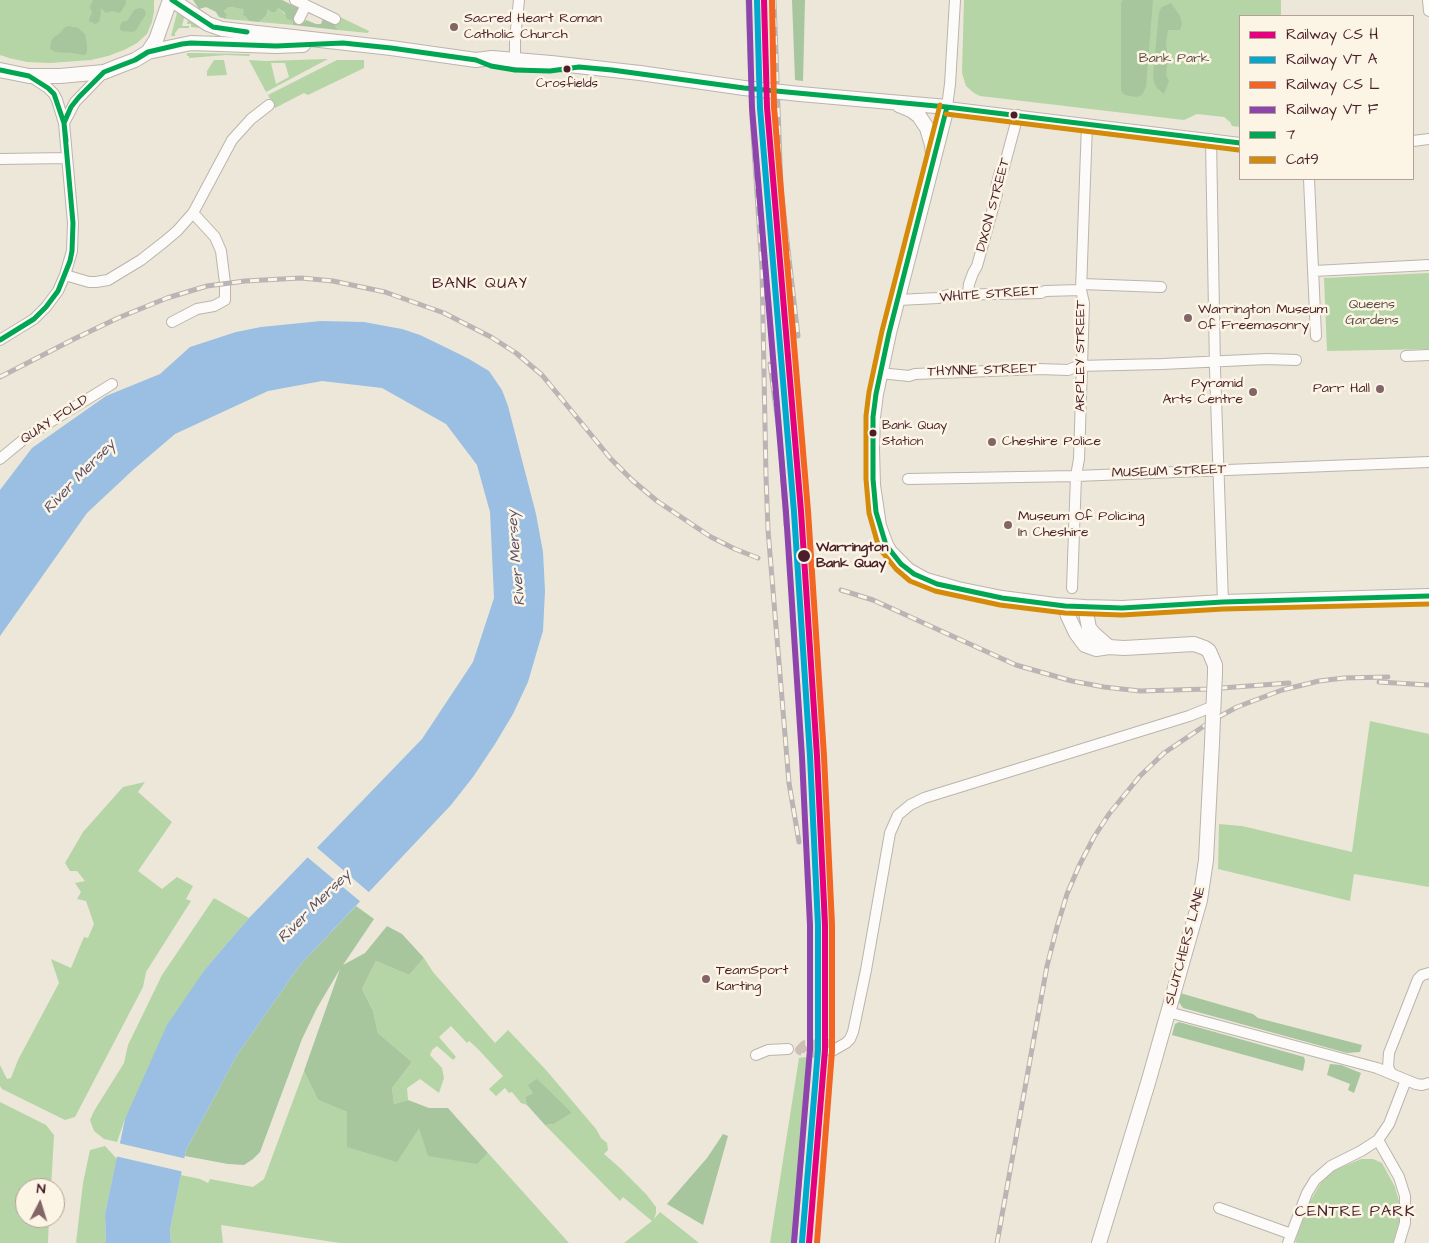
<!DOCTYPE html>
<style>
body{margin:0}
#map{position:relative;width:1429px;height:1243px;overflow:hidden;background:#ece7d9;font-family:"Architects Daughter",sans-serif}
canvas{display:block}
.legend{position:absolute;left:1239px;top:15px;width:175px;height:165px;box-sizing:border-box;background:#fcf5e5;border:1px solid #b59f9b;margin:0;padding:6px 9px;list-style:none;font-size:15px;color:#4a1f2b}
.legend li{display:flex;align-items:center;gap:10px;height:25px}
.legend b{width:25px;border:1px solid #b59f9b}
.north{position:absolute;left:15px;top:1178px;width:50px;height:50px;box-sizing:border-box;background:#fcf5e5;border:1px solid #b59f9b;border-radius:50%;rotate:5deg;font-size:14px;font-weight:700;line-height:20px;text-align:center;color:#4a1f2b}
.north::after{content:'';display:block;margin:auto;width:18px;height:22px;background:#836568;clip-path:polygon(50% 0,100% 100%,50% 72%,0 100%)}
</style>
<div id="map">
<canvas width="1429" height="1243"></canvas>
<ul class="legend">
<li><b style="height:6px;background:#e5007d"></b>Railway CS H</li>
<li><b style="height:6px;background:#00a9ce"></b>Railway VT A</li>
<li><b style="height:6px;background:#f26522"></b>Railway CS L</li>
<li><b style="height:6px;background:#8e44ad"></b>Railway VT F</li>
<li><b style="height:6px;background:#00a651"></b>7</li>
<li><b style="height:6px;background:#d48b09"></b>Cat9</li>
</ul>
<div class="north">N</div>
</div>
<script>
const ctx = document.querySelector('canvas').getContext('2d');
ctx.lineJoin = 'round';
function fill(path, color) { ctx.fillStyle = color; ctx.fill(path, 'evenodd'); }
const toPath = rows => new Path2D(rows.map(r => 'M' + r).join(''));
function strokePath(path, color, width, dash) { ctx.strokeStyle = color; ctx.lineWidth = width; ctx.lineCap = dash ? 'butt' : 'round'; ctx.setLineDash(dash || []); ctx.stroke(path); }
function label(font, color, halo, rows, align = 'center') {
  ctx.font = font + ' "Architects Daughter",sans-serif'; ctx.lineWidth = 5; ctx.setLineDash([]); ctx.textBaseline = 'middle'; ctx.strokeStyle = halo; ctx.fillStyle = color; for (const [text, x, y, turn = 0] of rows) {
    ctx.save(); ctx.translate(x, y); ctx.rotate((+turn || 0) * Math.PI / 180); ctx.textAlign = isNaN(turn) ? turn : align; if (halo) ctx.strokeText(text, 0, 0); ctx.fillText(text, 0, 0); ctx.restore();
  }
}
fill(toPath([
 [0,0,154,0,154,11,152,22,147,34,137,43,124,50,108,56,91,60,50,63,27,62,9,58,0,55],
 [964,0,1281,0,1281,16,1240,16,1240,127,1232,126,1230,122,1224,117,1197,114,1184,120,980,96,974,93,966,86,962,73],
 [229,7,236,8,241,8,244,9,245,16,249,21,226,19,227,14,224,11],
 [267,8,278,8,292,20,293,25,259,22,265,17,267,13],
 [178,9,200,26,199,28,191,27,191,24,187,24,188,20,184,18,182,26,189,26,189,28,179,28,175,33,175,36,171,36],
 [340,17,369,31,368,33,338,30,334,24,337,18],
 [187,53,193,53,250,54,249,56,226,55,189,58,189,56,187,56],
 [328,59,266,92,249,60,265,61],
 [271,63,285,63,289,77,276,84],
 [214,60,224,60,227,75,207,76,207,71],
 [337,60,364,60,364,68,308,95,304,93,275,108,268,95],
 [1429,273,1429,349,1327,351,1324,278],
 [1370,721,1429,734,1429,887,1354,874,1350,901,1218,869,1219,824,1242,826,1352,852],
 [145,782,138,792,172,822,138,871,162,889,177,877,193,886,186,899,191,901,146,972,143,987,75,1117,65,1120,2,1089,0,1086,0,1065,7,1079,11,1078,18,1060,59,983,51,959,71,968,84,937,88,938,94,924,86,901,77,899,81,892,75,883,85,881,77,871,70,871,65,863,83,832,123,787],
 [214,898,249,918,206,968,125,1119,117,1142,104,1139,94,1131,90,1120,94,1111,124,1063,128,1045,162,975],
 [424,958,433,972,495,1043,508,1030,546,1070,596,1129,601,1138,607,1143,608,1150,604,1154,620,1168,646,1194,656,1207,656,1213,654,1219,660,1212,699,1243,624,1243,652,1221,623,1197,620,1201,545,1125,554,1124,572,1113,533,1093,525,1097,527,1105,521,1103,512,1092,509,1093,505,1088,496,1096,489,1089,503,1076,477,1048,469,1041,467,1043,451,1026,439,1037,456,1057,453,1060,437,1046,432,1050,430,1055,442,1068,444,1078,439,1093,420,1079,407,1088,408,1100,394,1104,392,1088,412,1062,378,1033,373,1011,362,989,376,961,409,975],
 [806,1057,804,1157,797,1243,770,1243,799,1058],
 [304,1071,318,1100,347,1112,419,1127,477,1163,488,1153,569,1243,340,1243,221,1225,223,1243,171,1243,170,1230,181,1175,200,1179,208,1183,210,1179,253,1187,264,1179],
 [0,1102,46,1125,54,1135,51,1188,25,1188,25,1218,49,1218,48,1243,0,1243],
 [105,1146,117,1159,105,1214,106,1243,76,1243,83,1183,90,1150],
 [1361,1159,1373,1159,1382,1163,1395,1187,1400,1205,1399,1222,1393,1243,1298,1243,1295,1242,1309,1203,1322,1181,1335,1170]
]), '#b5d5a6');
fill(toPath([
 [93,0,126,0,126,3,121,12,119,13,112,11,106,13,101,8,101,13,99,22,95,24,89,21,89,19,92,13,90,7],
 [193,0,282,0,298,8,298,13,296,19,304,22,306,20,316,24,321,24,323,19,334,24,338,30,293,25,292,20,287,19,285,13,278,8,275,12,272,12,267,9,267,13,265,17,259,22,249,21,245,16,243,15,244,9,229,7,224,11,227,14,226,19,219,17,216,12,206,7,199,9],
 [792,0,805,0,803,81,795,80],
 [1123,0,1153,0,1146,87,1142,95,1136,97,1125,95,1121,91,1121,3],
 [1171,3,1180,16,1182,24,1180,30,1168,30,1166,43,1168,58,1166,75,1169,81,1164,94,1157,88,1154,82,1153,76,1159,12,1162,7],
 [139,8,144,9,146,14,136,30,133,32,122,31,120,29,120,26,122,22,127,21,134,10],
 [69,26,78,28,85,34,87,44,87,52,85,55,72,53,55,52,50,49,51,42,53,38,60,33,65,27],
 [356,906,374,919,343,965,365,953,387,926,402,934,424,958,409,975,376,961,362,989,373,1011,378,1033,412,1062,392,1088,394,1104,408,1100,429,1108,448,1108,488,1153,477,1164,428,1156,419,1128,397,1162,347,1147,347,1112,318,1100,304,1071,340,969,317,1008,302,1039,260,1152,253,1159,244,1165,228,1164,185,1156,186,1150,237,1055,300,965],
 [1180,993,1253,1014,1258,1018,1362,1045,1360,1052,1347,1053,1183,1008,1178,1001],
 [1179,1022,1304,1057,1305,1061,1303,1071,1172,1035,1175,1024],
 [1330,1064,1341,1065,1361,1073,1354,1093,1348,1090,1350,1084,1327,1075],
 [537,1079,572,1113,554,1124,545,1125,527,1105,525,1097,533,1093,528,1085],
 [723,1134,728,1136,703,1225,667,1204,707,1158]
]), '#a7c69d');
fill(toPath([
 [321,321,364,322,402,329,420,335,447,348,469,359,489,371,502,390,508,406,536,514,543,552,544,571,545,591,543,631,537,651,528,682,513,714,495,744,473,777,451,805,300,965,237,1055,186,1150,170,1230,171,1243,106,1243,105,1214,125,1119,167,1025,206,968,249,918,422,739,473,662,494,598,490,512,477,465,446,424,382,388,322,381,268,391,175,434,134,469,87,513,0,636,0,490,32,448,106,396,160,374,190,347,236,332,261,327]
]), '#9abfe2');
fill(toPath([
 [315,846,371,894,362,903,306,856],
 [118,1143,187,1159,184,1172,115,1156]
]), '#ece7d9');
strokePath(toPath([
 [832,1051,807,1053,800,1050,805,1045,832,1044]
]), '#ccbfb6', 10, [10, 5]);
const minor = toPath([
 [295,0,335,19],
 [955,0,950,84,947,107,1240,143],
 [1428,0,1429,11],
 [299,19,306,5],
 [515,61,515,39,519,0],
 [64,123,75,102,104,72],
 [1211,139,1215,369,1223,602],
 [1413,141,1429,139],
 [0,159,67,158],
 [1309,179,1316,336],
 [1314,271,1429,265],
 [65,275,89,282,96,282,108,280,141,260,164,242,177,231,193,213,232,140,251,119,269,105],
 [1082,284,1161,287],
 [968,294,969,284,973,273,977,266,997,194,996,187,1000,172,1004,167,1018,115],
 [898,300,938,298,948,295,1041,293,1045,291,1081,290],
 [172,322,197,309,214,306,225,300,225,283,221,251,215,237,193,213],
 [0,340,34,319,46,307,58,291,65,275,72,251,73,223,64,123,57,100,54,94,48,88,30,76],
 [1406,356,1429,355],
 [880,373,909,376,915,374,1039,369,1068,370,1078,366,1162,364,1267,359,1296,360],
 [0,459,29,435,112,384],
 [908,479,1076,476,1429,462],
 [1072,588,1076,476,1079,459,1084,303,1081,290,1087,124],
 [1168,1012,1377,1068,1416,1084,1422,1085,1429,1083],
 [832,1051,846,1043,850,1039,853,1032,866,970,890,833,898,815,910,805,924,798,1189,716,1214,706],
 [756,1055,768,1050,788,1049],
 [1391,1073,1388,1067,1389,1053,1418,979,1422,975,1429,973],
 [1219,1208,1291,1234],
 [1288,1243,1307,1193,1315,1180,1331,1166,1361,1151,1378,1140],
 [1399,1243,1405,1223,1405,1196,1399,1177,1378,1140,1389,1124,1406,1080]
]);
const highway = toPath([
 [172,0,208,24,222,29,391,48,476,60,492,58,551,63,640,73,744,88],
 [148,52,191,43,276,46,303,45],
 [0,70,29,76,60,76,104,72,119,66,135,60,148,52,156,40,170,0],
 [800,94,947,107,889,333,876,394,873,417,872,449,873,485,879,526,886,545,890,552,908,570,926,580,958,589,1002,598,1055,605,1085,607,1122,608,1223,602,1429,596],
 [899,105,911,110,919,116,927,128,932,145,933,154],
 [1065,606,1068,616,1076,633,1085,645,1096,649,1109,647,1124,648,1194,644,1205,648,1209,651,1215,665,1215,674],
 [1085,607,1089,628,1094,634,1109,647],
 [1213,717,1214,694],
 [1099,1243,1148,1083,1200,900,1206,860,1212,743]
]);
strokePath(minor, '#bcb4ad', 12);
strokePath(highway, '#bcb4ad', 16);
strokePath(minor, '#fcfbf9', 10);
strokePath(highway, '#fcfbf9', 14);
const rail = toPath([
 [748,0,752,118,762,269,766,476,768,530,789,783,799,842],
 [774,0,781,189,798,336],
 [770,364,780,438,786,525],
 [0,377,74,339,118,318,167,298,207,286,245,281,301,278,333,281,385,292,444,313,491,337,516,353,542,375,611,459,632,480,657,501,711,537,735,549,758,558],
 [841,590,873,600,1016,665,1072,681,1104,687,1140,691,1208,689,1289,683],
 [1379,682,1429,685],
 [997,1243,1047,966,1057,927,1067,894,1079,866,1094,837,1109,814,1140,776,1164,753,1213,720,1237,707,1282,690,1319,681,1344,678,1388,677]
]);
strokePath(rail, '#bab4b4', 5);
strokePath(rail, '#fcf5e5', 3, [9]);
const highwayBridge = toPath([
 [744,88,800,94],
 [1214,694,1215,674],
 [1212,743,1213,717]
]);
strokePath(highwayBridge, '#bcb4ad', 16, []);
strokePath(highwayBridge, '#fcfbf9', 14);
strokePath(toPath([
 [172,0,213,27,247,32],
 [0,70,29,76,48,88,54,94,64,123,66,141],
 [947,107,889,333,876,394,873,417,873,479,876,512,886,545,901,564,914,574,937,584,1002,598,1065,606,1122,608,1223,602,1429,596],
 [0,340,34,319,46,307,58,291,70,261,72,251,73,223,64,123,71,107,79,97,104,72,135,60,148,52,182,44,191,43,276,46,343,43,391,48,476,60,491,66,515,70,550,71,579,67,612,70,744,88,947,107,1240,143]
]), '#00a651', 5);
strokePath(toPath([
 [940,105,882,331,869,392,866,416,866,479,869,513,879,548,896,569,910,581,935,591,1000,605,1065,613,1122,615,1223,609,1429,604],
 [946,114,1239,150]
]), '#d48b09', 5);
strokePath(toPath([
 [764,0,767,107,801,511,817,756,825,925,825,1050,809,1243]
]), '#e5007d', 6);
strokePath(toPath([
 [757,0,760,108,794,512,810,756,818,925,818,1050,802,1242]
]), '#00a9ce', 6);
strokePath(toPath([
 [772,0,774,107,808,511,824,756,832,925,832,1051,817,1243]
]), '#f26522', 6);
strokePath(toPath([
 [749,0,752,108,786,512,802,757,810,925,810,1049,794,1242]
]), '#8e44ad', 6);
for (const [x, y, r, color] of [
 [454,27,5,"#836568"],
 [567,69,4.5,"#4a1f2b"],
 [1014,115,4.5,"#4a1f2b"],
 [1188,318,5,"#836568"],
 [1380,389,5,"#836568"],
 [1253,392,5,"#836568"],
 [873,433,4.5,"#4a1f2b"],
 [992,442,5,"#836568"],
 [1008,525,5,"#836568"],
 [804,556,7,"#4a1f2b"],
 [706,979,5,"#836568"]
]) { const dot = new Path2D(); dot.arc(x, y, r, 0, 2 * Math.PI); ctx.fillStyle = color; ctx.fill(dot); strokePath(dot, '#fcf5e5', 2); }
label('13px', '#4a1f2b', '#fcf5e5', [
 ["Crosfields",567,84],
 ["Bank Quay",882,426,"left"],
 ["Station",882,442,"left"]
]);
label('14px', '#4a1f2b', '#fcf5e5', [
 ["Sacred Heart Roman",464,19],
 ["Catholic Church",464,35],
 ["Warrington Museum",1198,310],
 ["Of Freemasonry",1198,326],
 ["Pyramid",1243,384,"right"],
 ["Arts Centre",1243,400,"right"],
 ["Parr Hall",1370,389,"right"],
 ["Cheshire Police",1002,442],
 ["Museum Of Policing",1018,517],
 ["In Cheshire",1018,533],
 ["TeamSport",716,971],
 ["Karting",716,987]
], 'left');
label('14px', '#5d5144', '#fcf5e5', [
 ["Bank Park",1174,59],
 ["Queens",1372,305],
 ["Gardens",1372,321]
]);
label('14px', '#4a1f2b', '#fcf5e5', [
 ["DIXON STREET",994,205,-75],
 ["WHITE STREET",989,295,-4],
 ["ARPLEY STREET",1081,356,-90],
 ["THYNNE STREET",982,371,-2],
 ["QUAY FOLD",55,420,-33],
 ["MUSEUM STREET",1169,472,-2],
 ["SLUTCHERS LANE",1186,946,-75]
]);
label('bold 14px', '#4a1f2b', '#fcf5e5', [
 ["Warrington",816,548],
 ["Bank Quay",816,564]
], 'left');
label('italic 15px', '#5a516c', '#fcf5e5', [
 ["River Mersey",80,477,-46],
 ["River Mersey",517,558,-95],
 ["River Mersey",315,907,-45]
]);
ctx.letterSpacing = '1px';
label('16px', '#4a1f2b', '#fcf5e5', [
 ["BANK QUAY",480,285],
 ["CENTRE PARK",1355,1213]
]);
ctx.letterSpacing = '0px';
</script>
